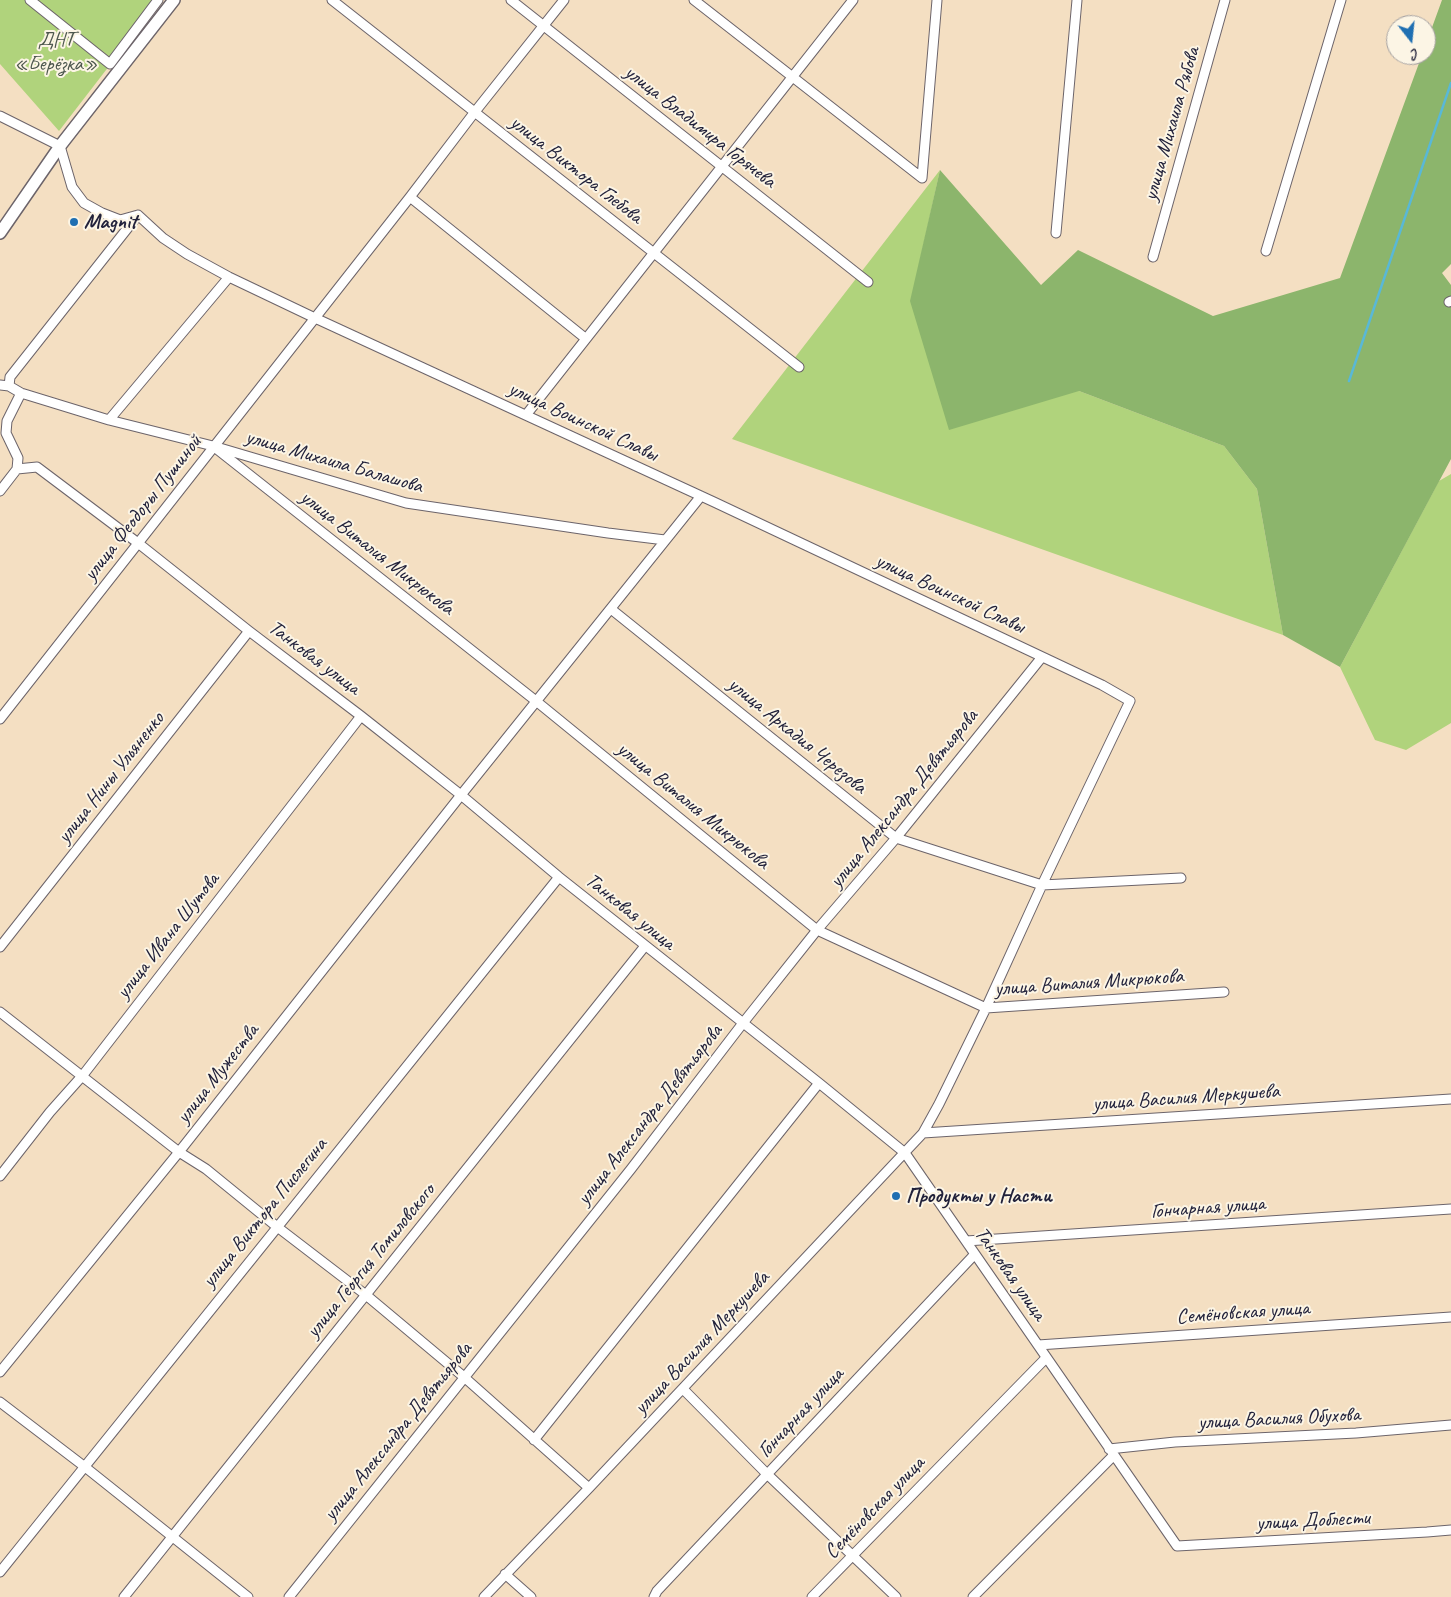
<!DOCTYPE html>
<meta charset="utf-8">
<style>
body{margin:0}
#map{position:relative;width:1451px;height:1597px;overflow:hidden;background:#f4dfc2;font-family:Caveat,sans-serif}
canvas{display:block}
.north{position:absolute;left:1386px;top:15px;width:50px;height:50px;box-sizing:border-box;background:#fcf5e5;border:1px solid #a5a1a1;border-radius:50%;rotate:164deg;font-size:14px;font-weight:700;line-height:20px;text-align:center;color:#22223b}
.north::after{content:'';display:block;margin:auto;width:18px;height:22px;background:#1f6fb2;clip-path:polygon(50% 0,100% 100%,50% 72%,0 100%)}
</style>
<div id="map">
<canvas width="1451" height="1597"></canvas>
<div class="north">С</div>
</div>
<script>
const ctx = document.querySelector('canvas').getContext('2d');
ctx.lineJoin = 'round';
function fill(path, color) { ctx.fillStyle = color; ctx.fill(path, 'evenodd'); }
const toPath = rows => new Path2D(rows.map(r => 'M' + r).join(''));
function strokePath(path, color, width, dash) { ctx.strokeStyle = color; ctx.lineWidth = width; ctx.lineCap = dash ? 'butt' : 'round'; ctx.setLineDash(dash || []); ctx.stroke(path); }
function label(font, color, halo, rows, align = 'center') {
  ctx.font = font + ' Caveat,sans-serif'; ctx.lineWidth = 4; ctx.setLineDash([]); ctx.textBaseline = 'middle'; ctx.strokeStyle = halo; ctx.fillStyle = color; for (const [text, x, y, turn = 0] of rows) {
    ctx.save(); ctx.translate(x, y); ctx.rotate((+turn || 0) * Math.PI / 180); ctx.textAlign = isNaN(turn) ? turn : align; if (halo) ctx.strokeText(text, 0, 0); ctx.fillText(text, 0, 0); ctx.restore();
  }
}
fill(toPath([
 [0,0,160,0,59,131,0,64],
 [940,170,911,301,1079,391,1224,446,1257,489,1283,635,732,439],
 [1451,474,1451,723,1406,750,1375,740,1340,667,1439,481]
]), '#b0d37c');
fill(toPath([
 [1442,0,1451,0,1451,264,1442,273,1451,285,1451,459,1340,667,1283,635,1257,489,1224,446,1079,391,949,430,910,301,940,170,1041,285,1078,250,1213,316,1340,278,1422,55,1426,55,1426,44]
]), '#8cb56c');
strokePath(toPath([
 [1349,381,1451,83]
]), '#59b8d7', 2.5);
const minor = toPath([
 [30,0,110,64,158,0],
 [332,0,799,367],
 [511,0,868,282],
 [694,0,922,178],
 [0,116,60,146,72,187,84,203,102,213,120,220,138,215],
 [922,178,937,0],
 [410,197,585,338],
 [138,215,163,238,187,254,229,277,315,318,714,502,1102,685,1130,701,1042,885,986,1008,939,1104,923,1133],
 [1056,233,1077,0],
 [1266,251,1341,0],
 [1153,257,1225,0],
 [1449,302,1451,301],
 [0,385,9,386,21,393,109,420,213,446,406,503,608,533,665,540],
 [9,386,10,377,138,215],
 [21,393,7,421,6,433,18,458,17,469,37,467,138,543,249,631,361,716,461,795,559,877,819,1083,905,1153,1177,1546,1427,1532,1451,1530],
 [526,415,853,0],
 [109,420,229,277],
 [213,446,536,701,817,930,986,1008,1224,992],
 [0,491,17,469],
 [611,609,896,838,1042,885,1181,878],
 [0,719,410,197,474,113,564,0],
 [0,947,249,631],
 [0,1012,179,1152,206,1169,276,1226,366,1295,464,1377,589,1488],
 [0,1176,50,1112,83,1075,361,716],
 [966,1241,1451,1209],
 [1038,1345,1451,1317],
 [0,1372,179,1152,461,795,701,496],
 [683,1389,767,1474,896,1597],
 [0,1402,85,1467,248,1597],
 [534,1440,819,1083],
 [1109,1449,1175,1442,1356,1433,1451,1425],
 [0,1572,559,877],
 [505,1574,531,1597],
 [124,1597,645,946],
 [289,1597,631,1169,743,1023,817,930,896,838,1042,657],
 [484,1597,589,1488,923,1133,1451,1099],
 [654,1597,657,1591,975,1254],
 [812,1597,1046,1358],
 [973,1597,1114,1455]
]);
const tertiary = toPath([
 [0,233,60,146,174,0]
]);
strokePath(minor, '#6c646a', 11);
strokePath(tertiary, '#6c646a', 14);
strokePath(minor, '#fff', 9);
strokePath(tertiary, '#fff', 11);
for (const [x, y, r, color] of [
 [74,222,5,"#1f6fb2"],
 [896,1196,5,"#1f6fb2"]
]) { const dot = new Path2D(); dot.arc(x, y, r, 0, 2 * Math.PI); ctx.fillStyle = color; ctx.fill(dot); strokePath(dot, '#fcf5e5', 2); }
label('21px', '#4d574e', '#fcf5e5', [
 ["ДНТ",56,40],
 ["«Берёзка»",56,64]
]);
label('21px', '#22223b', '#fcf5e5', [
 ["улица Михаила Рябова",1172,124,-74],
 ["улица Владимира Горячева",700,127,38],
 ["улица Виктора Глебова",576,170,38],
 ["улица Воинской Славы",583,422,25],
 ["улица Михаила Балашова",334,462,16],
 ["улица Феодоры Пушиной",143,508,-52],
 ["улица Виталия Микрюкова",377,553,38],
 ["улица Воинской Славы",950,594,25],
 ["Танковая улица",314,658,37],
 ["улица Аркадия Черезова",797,736,39],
 ["улица Нины Ульяненко",111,778,-52],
 ["улица Александра Девятьярова",904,799,-51],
 ["улица Виталия Микрюкова",693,806,39],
 ["Танковая улица",630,912,39],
 ["улица Ивана Шутова",168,936,-52],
 ["улица Виталия Микрюкова",1089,983,-4],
 ["улица Мужества",218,1074,-52],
 ["улица Василия Меркушева",1186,1098,-4],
 ["улица Александра Девятьярова",650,1115,-52],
 ["Гончарная улица",1208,1208,-4],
 ["улица Виктора Пислегина",265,1213,-51],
 ["улица Георгия Томиловского",371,1261,-51],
 ["Танковая улица",1010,1274,55],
 ["Семёновская улица",1243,1313,-4],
 ["улица Василия Меркушева",702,1343,-47],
 ["Гончарная улица",801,1413,-47],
 ["улица Василия Обухова",1279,1419,-3],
 ["улица Александра Девятьярова",398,1432,-51],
 ["Семёновская улица",875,1508,-46],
 ["улица Доблести",1313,1521,-3]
]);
label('bold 21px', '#22223b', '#fcf5e5', [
 ["Magnit",84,222],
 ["Продукты у Насти",906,1196]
], 'left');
</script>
